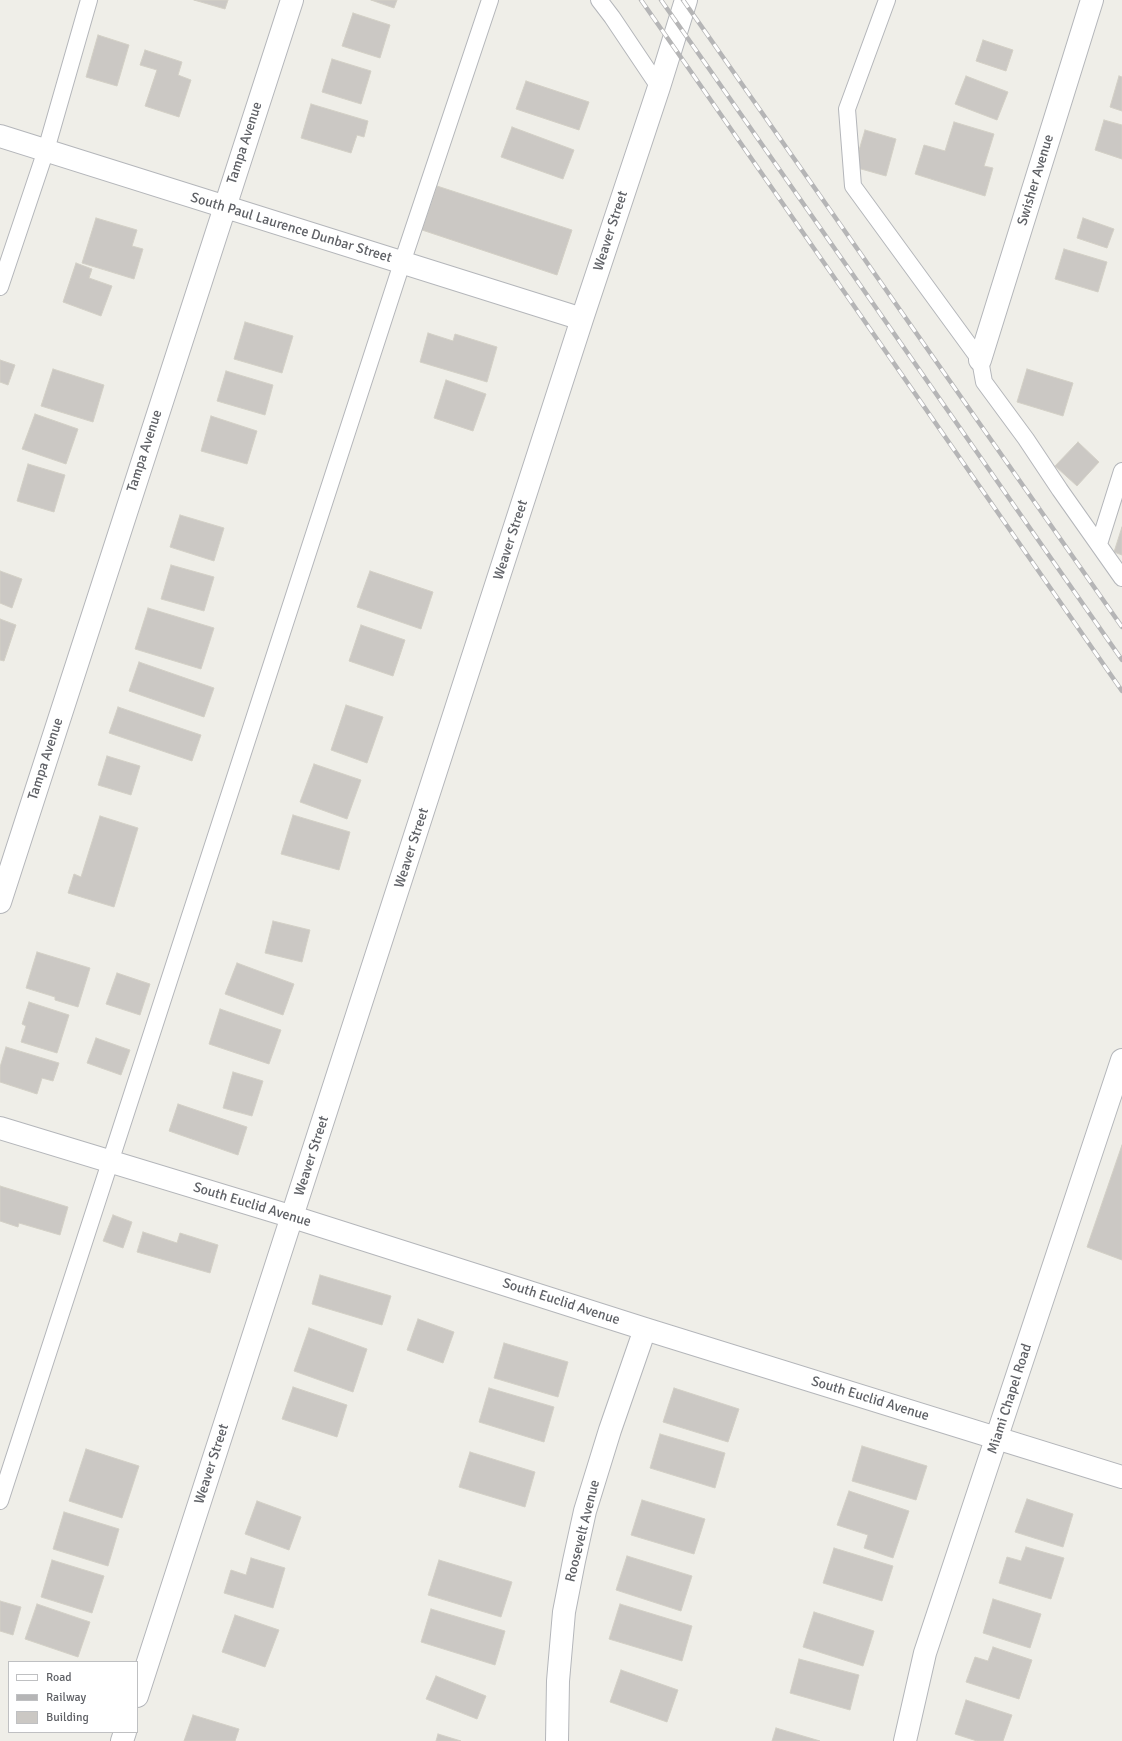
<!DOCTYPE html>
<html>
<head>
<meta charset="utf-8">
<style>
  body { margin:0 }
  #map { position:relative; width:1122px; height:1741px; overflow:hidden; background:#efeee8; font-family:Signika,sans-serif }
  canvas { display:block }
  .legend { position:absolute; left:8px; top:1661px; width:130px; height:72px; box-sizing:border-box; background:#fff; border:1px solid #bfc0c2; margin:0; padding:5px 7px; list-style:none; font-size:12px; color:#5f6166 }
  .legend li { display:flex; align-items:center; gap:8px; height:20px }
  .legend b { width:20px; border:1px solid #bfc0c2 }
</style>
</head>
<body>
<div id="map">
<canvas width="1122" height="1741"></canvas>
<ul class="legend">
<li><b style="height:5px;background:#fff"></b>Road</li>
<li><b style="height:5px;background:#b5b5b6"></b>Railway</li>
<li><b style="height:11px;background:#cbc8c4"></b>Building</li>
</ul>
</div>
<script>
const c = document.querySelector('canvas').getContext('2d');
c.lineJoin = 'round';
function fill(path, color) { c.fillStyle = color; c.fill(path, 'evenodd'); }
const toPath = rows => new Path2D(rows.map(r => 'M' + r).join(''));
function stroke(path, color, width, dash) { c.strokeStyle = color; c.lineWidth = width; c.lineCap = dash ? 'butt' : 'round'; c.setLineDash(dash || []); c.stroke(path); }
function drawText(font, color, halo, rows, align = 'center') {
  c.font = font + ' Signika,sans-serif'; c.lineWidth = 4; c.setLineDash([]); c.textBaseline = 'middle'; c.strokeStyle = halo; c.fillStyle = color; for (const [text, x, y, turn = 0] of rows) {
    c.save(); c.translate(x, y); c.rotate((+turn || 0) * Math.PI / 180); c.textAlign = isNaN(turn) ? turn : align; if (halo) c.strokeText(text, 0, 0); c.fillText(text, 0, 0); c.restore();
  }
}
const building = toPath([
  [194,0,228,0,225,9,194,0],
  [371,0,397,0,394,8,371,0],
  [353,13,390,25,380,58,342,46,353,13],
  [98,35,129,45,117,86,86,77,98,35],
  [983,40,1013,50,1006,71,976,61,983,40],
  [145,50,182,62,178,75,191,80,179,117,145,106,157,70,140,65,145,50],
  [332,59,371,71,361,104,322,92,332,59],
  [966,76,1008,92,997,120,955,104,966,76],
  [1119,76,1122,77,1122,111,1110,107,1119,76],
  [526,81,589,102,579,130,516,109,526,81],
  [311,104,368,121,364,137,357,135,351,153,301,138,311,104],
  [1104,120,1122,125,1122,159,1095,150,1104,120],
  [954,122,994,134,984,166,993,168,985,196,915,174,924,145,945,151,954,122],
  [512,127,574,150,563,179,501,157,512,127],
  [865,130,896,139,886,176,854,167,865,130],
  [437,186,572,230,557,275,422,230,437,186],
  [96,218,137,230,132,246,143,249,134,279,82,263,96,218],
  [1083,218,1114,229,1107,248,1077,238,1083,218],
  [1064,249,1107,262,1098,292,1055,279,1064,249],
  [76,263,92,269,89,278,112,286,101,316,63,302,76,263],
  [245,322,293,336,282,373,234,359,245,322],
  [428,333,453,341,455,334,497,347,487,382,420,362,428,333],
  [0,360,15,365,8,385,0,382,0,360],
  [53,369,104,385,93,422,41,406,53,369],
  [1027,369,1073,383,1063,416,1017,402,1027,369],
  [226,371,273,385,265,415,217,401,226,371],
  [446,380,486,394,473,431,434,418,446,380],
  [35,414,78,429,66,464,22,449,35,414],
  [211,416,257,431,247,464,201,451,211,416],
  [1078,442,1099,462,1077,486,1055,466,1078,442],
  [28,464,65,475,54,512,17,501,28,464],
  [180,515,224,528,214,561,170,547,180,515],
  [1122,527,1122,555,1114,552,1122,527],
  [171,565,214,577,204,611,161,599,171,565],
  [0,571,22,579,12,608,0,603,0,571],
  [370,571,433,592,421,629,357,607,370,571],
  [148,608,214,628,201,669,135,649,148,608],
  [0,619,16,625,4,661,0,660,0,619],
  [361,625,405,640,393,676,349,661,361,625],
  [139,662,214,688,204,717,129,691,139,662],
  [346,705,383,717,367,763,331,750,346,705],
  [118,707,201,735,192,761,109,733,118,707],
  [107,756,140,766,131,795,98,785,107,756],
  [314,764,361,780,347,819,300,802,314,764],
  [293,815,350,832,339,870,281,854,293,815],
  [100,816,138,828,114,907,68,893,74,874,81,877,100,816],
  [273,921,310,930,302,962,265,953,273,921],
  [37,952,90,968,78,1007,55,1000,55,997,26,988,37,952],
  [237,963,294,984,283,1015,225,994,237,963],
  [117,973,150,984,140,1015,106,1004,117,973],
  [29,1002,69,1015,57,1053,21,1042,26,1026,22,1024,29,1002],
  [220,1009,281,1030,269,1064,209,1044,220,1009],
  [96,1038,130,1050,121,1075,87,1063,96,1038],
  [6,1047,59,1063,53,1081,42,1078,37,1094,0,1082,0,1067,6,1047],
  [233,1072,263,1081,252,1116,223,1108,233,1072],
  [178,1104,247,1127,238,1155,169,1131,178,1104],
  [1122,1145,1122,1260,1087,1247,1122,1145],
  [0,1186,68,1207,60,1235,19,1223,18,1227,0,1221,0,1186],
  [113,1215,132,1222,123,1248,103,1241,113,1215],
  [143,1232,177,1243,180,1233,218,1245,210,1273,137,1252,143,1232],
  [320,1275,391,1296,382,1325,312,1304,320,1275],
  [418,1319,454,1332,443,1363,407,1350,418,1319],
  [309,1328,367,1349,353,1392,294,1371,309,1328],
  [504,1343,568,1362,558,1397,494,1378,504,1343],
  [293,1387,347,1405,337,1437,282,1419,293,1387],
  [489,1388,554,1407,544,1442,479,1422,489,1388],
  [674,1388,739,1409,728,1442,663,1422,674,1388],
  [660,1434,725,1453,715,1488,650,1468,660,1434],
  [862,1446,927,1466,916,1500,852,1481,862,1446],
  [86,1449,139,1466,122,1518,69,1501,86,1449],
  [470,1452,535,1472,525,1507,459,1487,470,1452],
  [849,1491,909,1511,893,1558,864,1548,868,1535,837,1525,849,1491],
  [1027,1499,1073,1514,1063,1547,1015,1532,1027,1499],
  [642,1500,705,1519,694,1554,631,1535,642,1500],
  [257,1501,301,1517,289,1550,245,1534,257,1501],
  [64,1512,119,1529,108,1566,53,1549,64,1512],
  [1026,1547,1064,1558,1051,1599,999,1583,1007,1557,1021,1561,1026,1547],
  [834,1548,893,1566,882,1601,823,1583,834,1548],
  [627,1556,692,1576,681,1611,616,1590,627,1556],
  [251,1558,285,1568,273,1608,224,1593,231,1570,246,1575,251,1558],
  [52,1560,104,1576,92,1613,41,1597,52,1560],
  [439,1560,512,1582,501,1617,428,1595,439,1560],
  [993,1599,1041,1614,1030,1648,983,1633,993,1599],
  [0,1601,21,1607,13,1635,0,1631,0,1601],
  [37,1604,90,1622,78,1657,25,1639,37,1604],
  [620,1604,692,1626,682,1661,609,1639,620,1604],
  [431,1609,505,1631,495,1665,421,1642,431,1609],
  [814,1612,874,1631,863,1666,803,1647,814,1612],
  [235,1615,279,1630,265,1667,222,1652,235,1615],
  [993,1647,1032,1660,1019,1699,966,1682,975,1657,988,1661,993,1647],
  [799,1659,859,1675,850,1710,790,1693,799,1659],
  [621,1670,678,1690,667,1722,610,1702,621,1670],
  [436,1676,486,1696,477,1719,426,1699,436,1676],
  [966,1700,1012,1715,1003,1741,977,1741,955,1734,966,1700],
  [193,1715,239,1729,235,1741,184,1741,193,1715],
  [776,1728,820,1741,772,1741,776,1728],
  [438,1734,461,1741,436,1741,438,1734]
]);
const lane = toPath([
  [599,0,612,17,659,87],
  [887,0,847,109,853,186,980,360,984,382,1026,439,1060,490,1122,578],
  [0,287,46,150,89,0],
  [1099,544,1122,471],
  [0,1501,402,263,490,0]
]);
const street = toPath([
  [0,136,582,319],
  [980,360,1092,0],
  [0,902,292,0],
  [0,1128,293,1217,645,1329,1122,1477],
  [137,1696,582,319,659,87,686,0],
  [122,1741,125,1732],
  [557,1741,558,1681,564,1612,574,1561,585,1511,610,1430,645,1329],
  [905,1741,925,1653,1122,1060]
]);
const rail = toPath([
  [641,0,1122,691],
  [661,0,1122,660],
  [683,0,1122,627]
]);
const streetNames = [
  ["Tampa Avenue",245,143,-72],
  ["Swisher Avenue",1036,180,-73],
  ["South Paul Laurence Dunbar Street",291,228,17],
  ["Weaver Street",611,231,-72],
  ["Tampa Avenue",145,451,-72],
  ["Weaver Street",511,540,-72],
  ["Tampa Avenue",46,759,-72],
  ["Weaver Street",412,848,-72],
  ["Weaver Street",312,1156,-72],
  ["South Euclid Avenue",252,1205,17],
  ["South Euclid Avenue",561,1302,18],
  ["South Euclid Avenue",870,1399,17],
  ["Miami Chapel Road",1010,1399,-72],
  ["Weaver Street",212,1464,-72],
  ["Roosevelt Avenue",583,1531,-76]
];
fill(building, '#cbc8c4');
stroke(building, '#d3d0c6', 1);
stroke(lane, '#b4b6ba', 18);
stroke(street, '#b4b6ba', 24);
stroke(lane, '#fff', 16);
stroke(street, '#fff', 22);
stroke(rail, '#b5b5b6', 4.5);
stroke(rail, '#fff', 3, [9]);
drawText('14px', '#5f6166', '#fff', streetNames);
</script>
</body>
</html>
